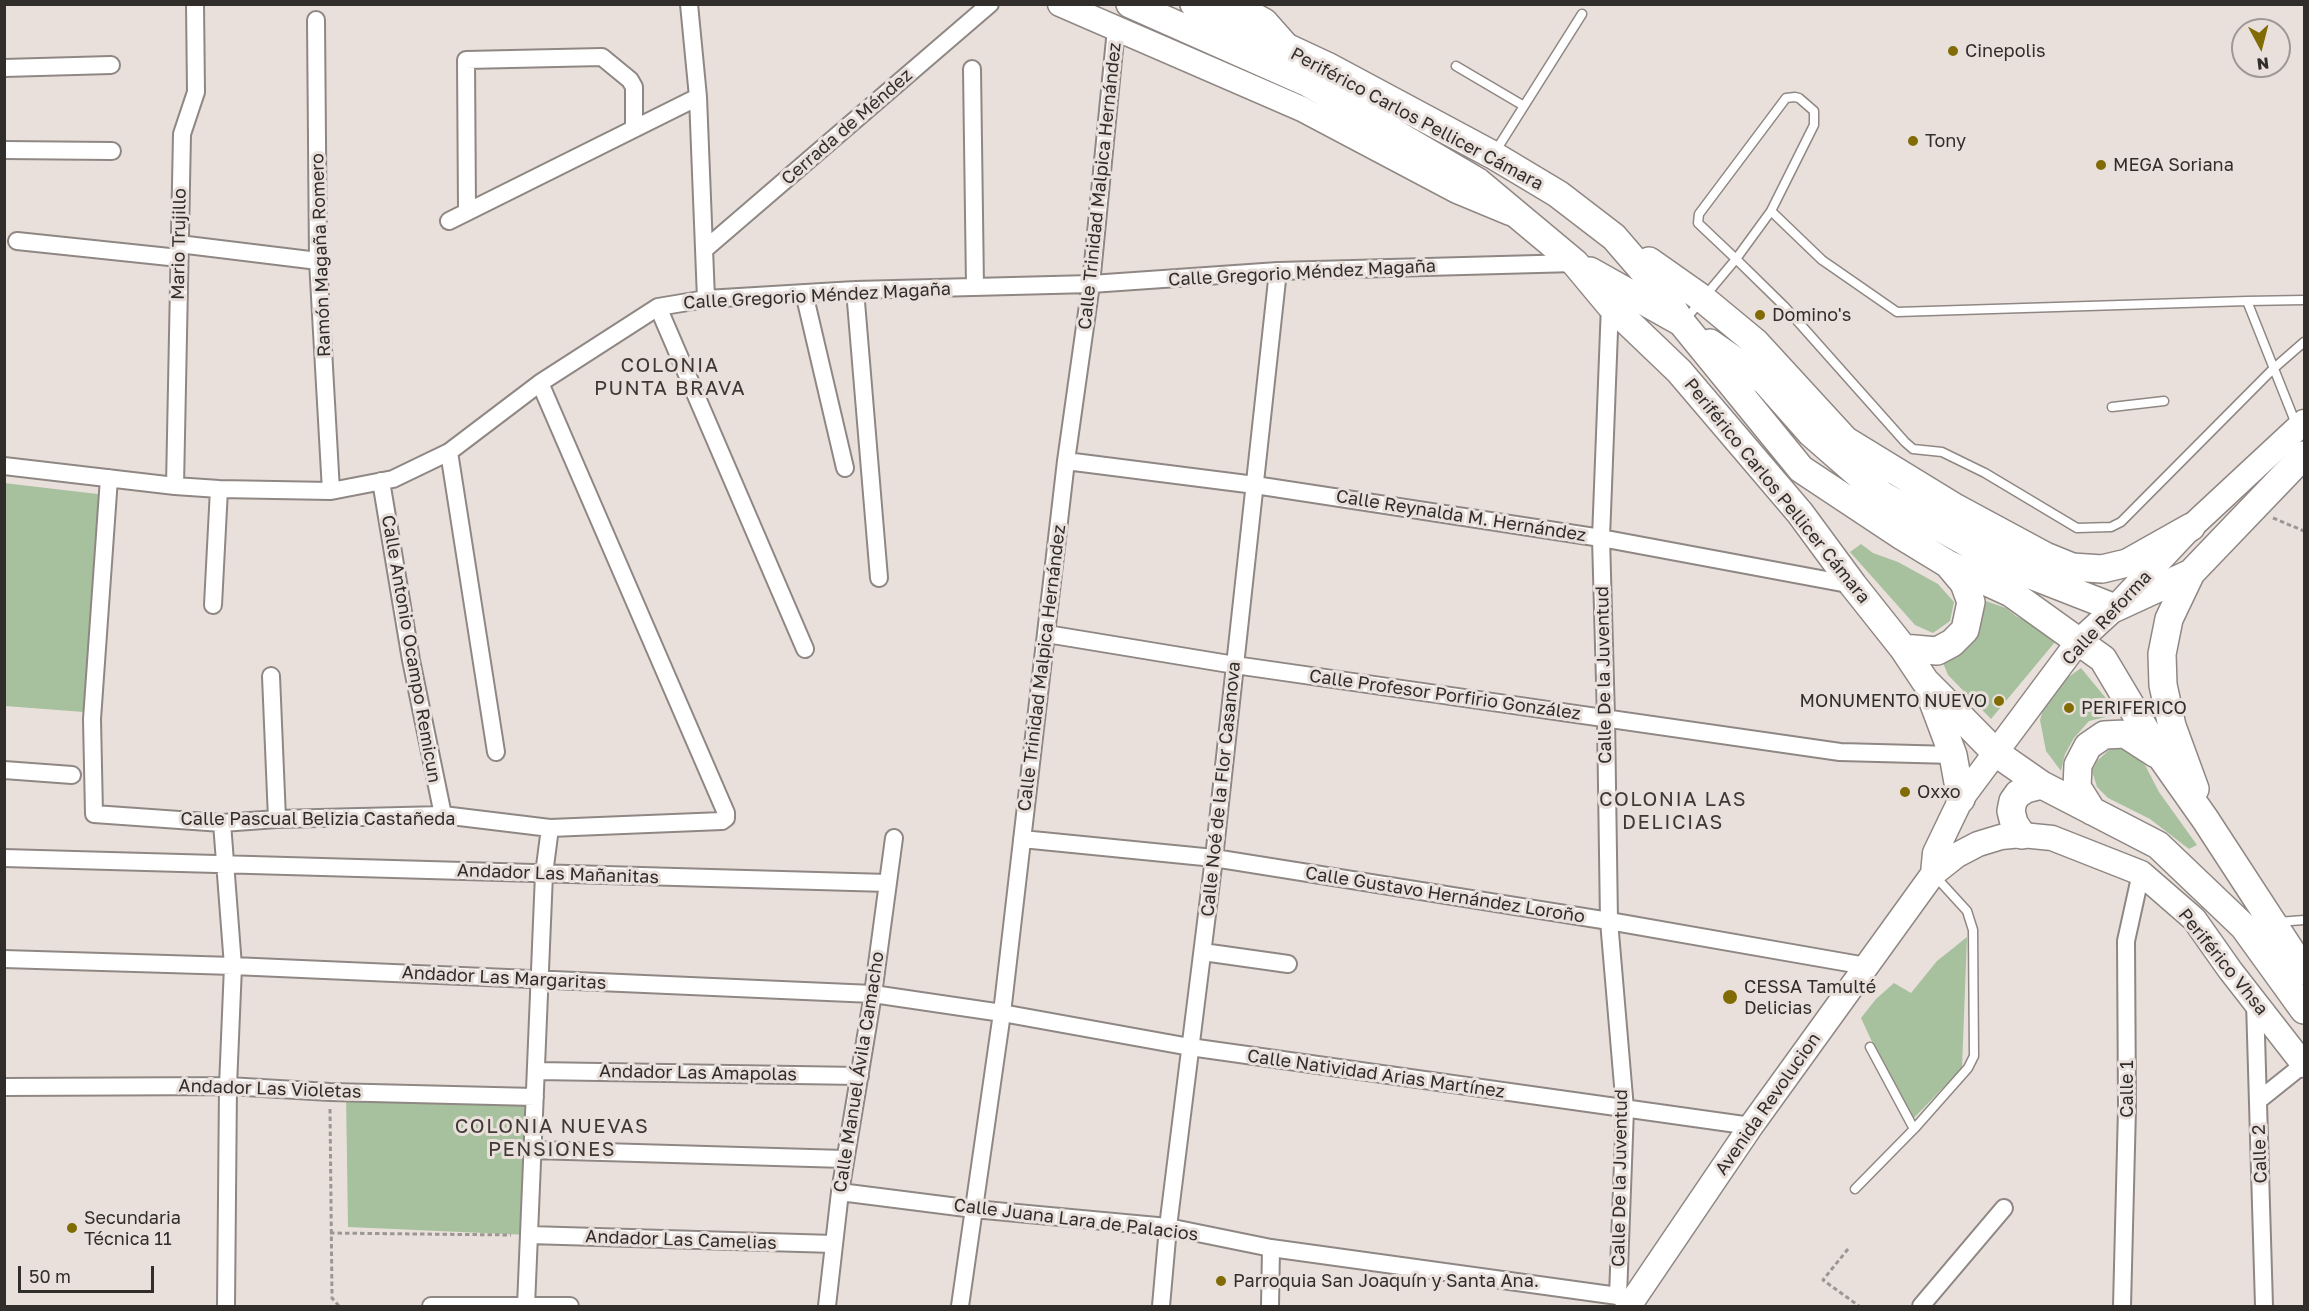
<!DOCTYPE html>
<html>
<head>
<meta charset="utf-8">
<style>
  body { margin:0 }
  #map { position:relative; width:2309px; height:1311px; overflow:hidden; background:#e9e0db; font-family:"Golos Text",sans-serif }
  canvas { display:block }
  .frame { position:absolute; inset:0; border:6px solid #302d2b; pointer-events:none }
  .north { position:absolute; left:2231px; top:18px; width:60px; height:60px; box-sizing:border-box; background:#e9e0db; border:2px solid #9f9895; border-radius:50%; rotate:173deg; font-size:16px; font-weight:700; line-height:24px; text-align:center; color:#302d2b }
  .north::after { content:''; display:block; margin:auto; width:21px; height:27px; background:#816b05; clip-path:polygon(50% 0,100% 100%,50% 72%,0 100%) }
  .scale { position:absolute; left:18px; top:1266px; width:136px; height:27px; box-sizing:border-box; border:3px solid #302d2b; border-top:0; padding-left:8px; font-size:18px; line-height:21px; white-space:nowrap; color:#302d2b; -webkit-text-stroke:4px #e9e0db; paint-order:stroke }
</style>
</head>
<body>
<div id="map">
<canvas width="2309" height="1311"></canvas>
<div class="frame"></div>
<div class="north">N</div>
<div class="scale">50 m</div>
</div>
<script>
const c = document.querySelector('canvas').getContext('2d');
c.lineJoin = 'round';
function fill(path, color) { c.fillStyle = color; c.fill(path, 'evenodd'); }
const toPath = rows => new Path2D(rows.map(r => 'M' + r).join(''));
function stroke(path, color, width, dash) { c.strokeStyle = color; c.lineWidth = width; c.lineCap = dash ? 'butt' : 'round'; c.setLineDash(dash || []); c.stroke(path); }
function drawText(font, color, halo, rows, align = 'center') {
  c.font = font + ' "Golos Text",sans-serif'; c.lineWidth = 6; c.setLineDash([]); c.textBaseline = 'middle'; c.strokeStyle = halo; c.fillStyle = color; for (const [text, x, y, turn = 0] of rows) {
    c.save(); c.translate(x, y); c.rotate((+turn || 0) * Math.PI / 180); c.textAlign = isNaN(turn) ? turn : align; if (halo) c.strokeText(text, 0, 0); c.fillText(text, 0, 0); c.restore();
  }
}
const green = toPath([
  [4,483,106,495,84,712,5,706],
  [1861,544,1873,553,1898,562,1938,584,1954,602,1950,621,1933,633,1915,625,1850,552],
  [1980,599,2006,608,2016,616,2048,633,2055,642,1991,719,1948,675,1941,658],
  [2081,668,2119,714,2089,721,2074,738,2065,754,2061,771,2046,751,2040,720,2046,700,2059,684],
  [2111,748,2130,750,2145,765,2159,792,2197,845,2189,849,2150,819,2108,798,2097,787,2092,771,2097,761],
  [1967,937,1962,1068,1912,1120,1885,1070,1861,1018,1876,999,1894,983,1911,993,1937,961],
  [346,1092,535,1097,529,1235,348,1227]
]);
const path = toPath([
  [2273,518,2304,531],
  [330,1109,332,1298,339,1306],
  [330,1233,511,1235],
  [1848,1249,1823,1280,1859,1306]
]);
const lane = toPath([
  [1456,66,1524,106],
  [1495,152,1582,14],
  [1771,211,1822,260,1897,312,2247,301,2296,424],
  [2247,301,2304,300],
  [1685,320,1736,259,1771,211,1814,125,1814,111,1799,98,1795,97,1786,98,1699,214,1698,223,1736,259,1784,306,1905,442,1913,449,1942,452,1985,473,2077,528,2111,527,2121,522,2273,369,2304,342],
  [2112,407,2164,401],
  [2278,922,2304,920],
  [1870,1047,1914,1129],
  [1855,1189,1914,1129,1968,1068,1974,1056,1973,930,1967,911,1935,876]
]);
const street = toPath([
  [689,4,698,97,706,299],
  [316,20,318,261,331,491],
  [4,68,111,65],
  [972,69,975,287],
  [4,150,112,151],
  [467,212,466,60,602,57,630,80,634,87,634,129],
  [449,221,698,97],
  [17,241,179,258],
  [179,244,318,261],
  [704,250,990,4],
  [855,290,879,578],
  [804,293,845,468],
  [1610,305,1601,538,1606,718,1609,921,1625,1109,1618,1296],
  [658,307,805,649],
  [449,452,496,752],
  [1066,461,1255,485,1601,538,1853,585],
  [4,466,175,486,219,489,331,491,393,479,449,452,540,383,658,307,706,299,855,290,1091,284,1278,271,1575,263],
  [109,478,92,719,94,814,222,823,277,819,443,815,550,828,722,821,726,818,726,813,540,383],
  [381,481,411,660,443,815],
  [175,486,182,134,196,92,195,4],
  [213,605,219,489],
  [1047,634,1235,665,1840,752,1953,755],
  [271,676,277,819],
  [4,770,72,775],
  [222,823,233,966,228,1086,226,1306],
  [1022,839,1214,858,1609,921,1866,966],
  [4,858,888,883],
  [1203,952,1288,964],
  [4,959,233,966,873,994,1002,1013,1190,1047,1751,1126],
  [2255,1002,2264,1306],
  [536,1071,860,1076],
  [4,1087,228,1086,330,1092,535,1097],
  [2259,1100,2304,1064],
  [533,1150,845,1159],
  [840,1192,974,1209,1168,1227,1271,1248,1618,1296,1625,1302],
  [529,1235,834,1244],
  [431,1306,570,1306],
  [526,1306,544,874,550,828],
  [827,1306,840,1192,873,994,894,838],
  [960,1306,1002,1013,1066,461,1091,284,1116,29],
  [1161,1306,1168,1227,1214,858,1278,271],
  [1270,1306,1271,1248],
  [1921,1306,2004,1208],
  [2122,1306,2127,1108,2126,941,2141,873]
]);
const secondary = toPath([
  [1060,4,1302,109,1457,191,1510,213],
  [1234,4,1265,21,1288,47],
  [1933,874,1935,853,1961,799,2078,642,2115,608,2191,527,2304,422],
  [1629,1306,1751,1126,1933,874,1957,855,1978,844,2001,837,2022,835,2052,838,2141,873,2194,919,2230,970,2304,1065]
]);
const primary = toPath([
  [1130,4,1308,83,1355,110,1478,182,1575,263,1610,305,1679,371,1800,513,1853,585,1903,648,1925,681,1943,699,1996,753,2042,785,2158,845,2244,927,2304,1010],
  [1194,4,1327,66,1493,155,1558,194,1614,237,1664,295,1682,323,1801,469,1902,536,1948,564,2011,593,2103,659,2162,758,2205,819,2304,971],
  [1649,261,1703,299,1755,342,1845,440,1956,508,2045,556,2072,567,2102,569,2127,563,2191,527],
  [1590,271,1679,321],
  [1710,343,1766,382,1811,433,1882,495,2010,567,2115,608,2191,573],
  [1903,648,1937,651,1952,643,1965,630,1971,602,1964,583,1948,564],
  [1929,691,1953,755,1961,799],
  [2195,789,2172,726,2163,685,2162,654,2169,619,2191,573,2304,455],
  [2092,811,2077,787,2078,765,2088,746,2104,735,2125,734,2156,754],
  [2022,835,2014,823,2011,811,2013,801,2018,794,2026,789,2042,785]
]);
const markers = [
  [1953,51,6,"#816b05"],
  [1913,141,6,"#816b05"],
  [2101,165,6,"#816b05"],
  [1760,315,6,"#816b05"],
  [1999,701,6,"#816b05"],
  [2069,708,6,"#816b05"],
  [1905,792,6,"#816b05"],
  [1730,997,8,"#816b05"],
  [72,1228,6,"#816b05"],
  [1221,1281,6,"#816b05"]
];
const poiNames = [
  ["Cinepolis",1965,51],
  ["Tony",1925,141],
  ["MEGA Soriana",2113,165],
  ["Domino's",1772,315],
  ["MONUMENTO NUEVO",1987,701,"right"],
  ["PERIFERICO",2081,708],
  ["Oxxo",1917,792],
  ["CESSA Tamulté",1744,987],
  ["Delicias",1744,1008],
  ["Secundaria",84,1218],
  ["Técnica 11",84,1239],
  ["Parroquia San Joaquín y Santa Ana.",1233,1281]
];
const streetNames = [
  ["Periférico Carlos Pellicer Cámara",1417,119,28],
  ["Cerrada de Méndez",847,127,-41],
  ["Calle Trinidad Malpica Hernández",1100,186,-84],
  ["Mario Trujillo",179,244,-89],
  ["Ramón Magaña Romero",321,255,-92],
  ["Calle Gregorio Méndez Magaña",1302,273,-3],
  ["Calle Gregorio Méndez Magaña",817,296,-3],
  ["Periférico Carlos Pellicer Cámara",1777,491,51],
  ["Calle Reynalda M. Hernández",1461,516,9],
  ["Calle Reforma",2107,618,-47],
  ["Calle Antonio Ocampo Remicun",411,649,80],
  ["Calle Trinidad Malpica Hernández",1042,668,-83],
  ["Calle De la Juventud",1604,675,-91],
  ["Calle Profesor Porfirio González",1445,695,8],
  ["Calle Noé de la Flor Casanova",1221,789,-84],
  ["Calle Pascual Belizia Castañeda",318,819],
  ["Andador Las Mañanitas",558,874,2],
  ["Calle Gustavo Hernández Loroño",1445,895,9],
  ["Periférico Vhsa",2223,962,51],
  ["Andador Las Margaritas",504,978,3],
  ["Calle Manuel Ávila Camacho",859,1072,-81],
  ["Andador Las Amapolas",698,1073,1],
  ["Calle Natividad Arias Martínez",1376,1074,8],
  ["Andador Las Violetas",270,1089,2],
  ["Calle 1",2127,1089,-90],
  ["Avenida Revolucion",1768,1104,-55],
  ["Calle 2",2260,1154,-92],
  ["Calle De la Juventud",1620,1178,-89],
  ["Calle Juana Lara de Palacios",1076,1220,7],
  ["Andador Las Camelias",681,1240,2]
];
const neighbourhoodNames = [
  ["COLONIA",670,366],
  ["PUNTA BRAVA",670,389],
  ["COLONIA LAS",1673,800],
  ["DELICIAS",1673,823],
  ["COLONIA NUEVAS",552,1127],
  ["PENSIONES",552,1150]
];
fill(green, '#a7c19e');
stroke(lane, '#8f8783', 11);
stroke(street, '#8f8783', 20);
stroke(secondary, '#8f8783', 27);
stroke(primary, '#8f8783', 30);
stroke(path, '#9d9793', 3, [4.5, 3]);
stroke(lane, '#fff', 8);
stroke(street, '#fff', 16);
stroke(secondary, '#fff', 24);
stroke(primary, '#fff', 27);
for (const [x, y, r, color] of markers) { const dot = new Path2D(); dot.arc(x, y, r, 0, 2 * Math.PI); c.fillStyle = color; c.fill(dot); stroke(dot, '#e9e0db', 2); }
drawText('18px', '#302d2b', '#e9e0db', poiNames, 'left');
drawText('18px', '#302d2b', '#e9e0db', streetNames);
c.letterSpacing = '1.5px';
drawText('20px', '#3f3834', '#e9e0db', neighbourhoodNames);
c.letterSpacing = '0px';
</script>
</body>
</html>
